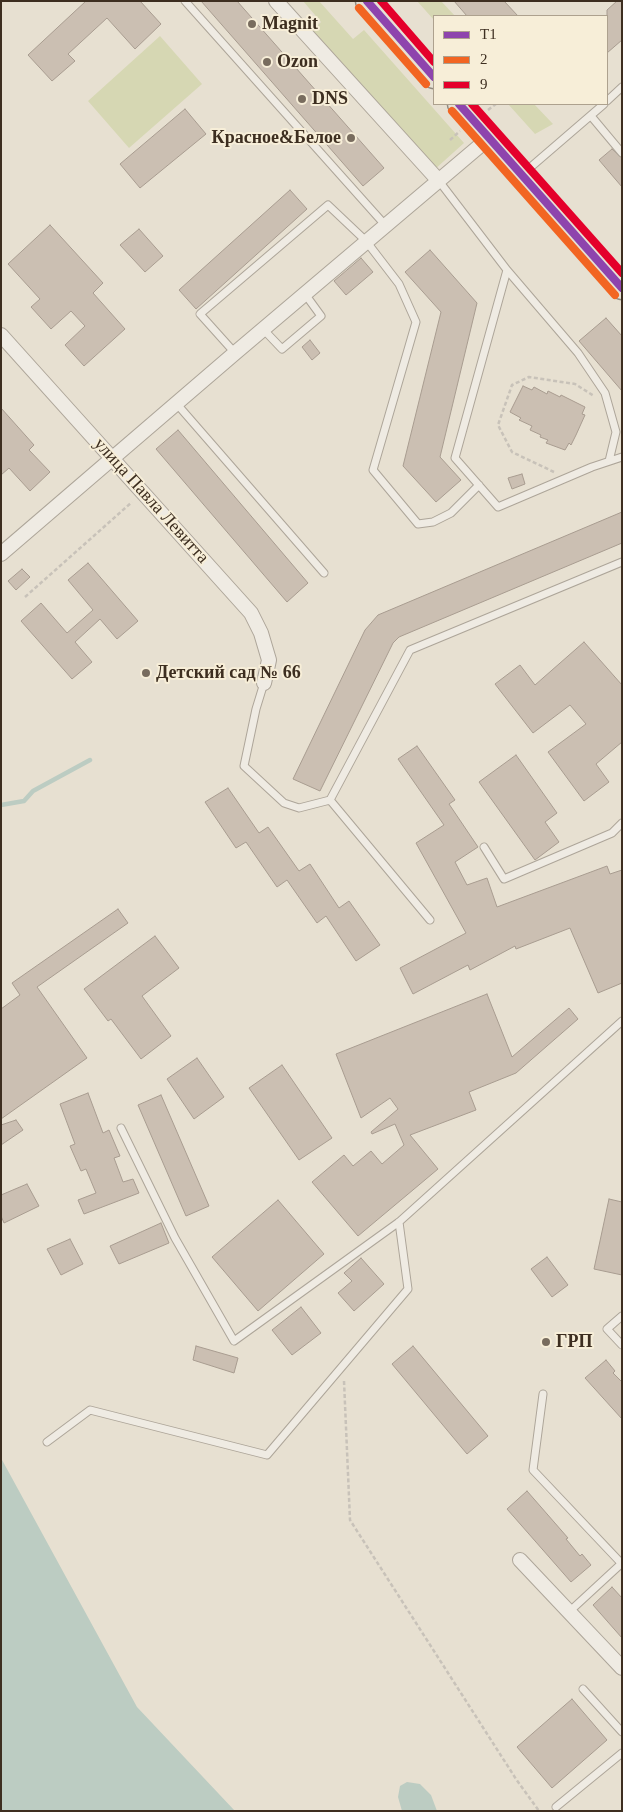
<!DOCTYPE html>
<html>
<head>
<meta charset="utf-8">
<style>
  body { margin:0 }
  #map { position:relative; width:623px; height:1812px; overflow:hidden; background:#e7e0d1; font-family:Georgia,serif }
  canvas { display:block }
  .frame { position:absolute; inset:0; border:2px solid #3d2e20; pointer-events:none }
  .legend { position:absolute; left:433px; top:15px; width:175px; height:90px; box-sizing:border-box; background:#f7eed8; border:1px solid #ada18e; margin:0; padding:6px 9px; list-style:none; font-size:15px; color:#3d2e20 }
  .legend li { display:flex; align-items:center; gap:10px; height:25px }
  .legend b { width:25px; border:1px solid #ada18e }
</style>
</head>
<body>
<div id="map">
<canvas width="623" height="1812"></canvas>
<div class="frame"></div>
<ul class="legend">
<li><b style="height:6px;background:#8e44ad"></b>Т1</li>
<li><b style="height:6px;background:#f26522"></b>2</li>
<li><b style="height:6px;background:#e4002b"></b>9</li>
</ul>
</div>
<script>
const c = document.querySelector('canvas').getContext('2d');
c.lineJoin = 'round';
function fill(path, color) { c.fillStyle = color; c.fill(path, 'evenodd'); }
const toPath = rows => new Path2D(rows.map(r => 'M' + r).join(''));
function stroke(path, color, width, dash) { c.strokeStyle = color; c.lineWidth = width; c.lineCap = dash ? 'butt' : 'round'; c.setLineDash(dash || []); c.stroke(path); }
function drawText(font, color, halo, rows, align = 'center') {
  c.font = font + ' Georgia,serif'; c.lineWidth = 4; c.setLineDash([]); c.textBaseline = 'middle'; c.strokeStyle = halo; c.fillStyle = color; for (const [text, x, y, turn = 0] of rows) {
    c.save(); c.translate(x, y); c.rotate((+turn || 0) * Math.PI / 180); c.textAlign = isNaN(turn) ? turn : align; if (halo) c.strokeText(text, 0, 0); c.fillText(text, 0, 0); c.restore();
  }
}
const green = toPath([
  [303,1,319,1,353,39,364,30,464,143,434,170,310,33,321,22],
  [417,1,441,1,455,16,434,16,434,20],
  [160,36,202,84,129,148,88,101],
  [508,104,534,104,553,124,535,134]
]);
const water = toPath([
  [1,1458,137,1707,235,1811,1,1811],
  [407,1782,420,1784,431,1795,437,1811,402,1811,398,1797,400,1786]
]);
const stream = toPath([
  [1,805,24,801,33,791,90,760]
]);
const building = toPath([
  [86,1,140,1,161,24,135,49,107,18,68,54,75,61,52,81,28,55,86,1],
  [201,1,237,1,384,168,363,186,201,1],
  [454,1,504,1,518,16,467,16,454,1],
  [617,1,622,1,622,40,607,53,607,10,617,1],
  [185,109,206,134,140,188,120,164,185,109],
  [612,149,622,158,622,187,599,160,612,149],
  [290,190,307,209,196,309,179,290,290,190],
  [50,225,103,283,93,293,125,329,84,366,65,345,85,326,71,311,51,329,31,307,40,299,8,264,50,225],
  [139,229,163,256,145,272,120,245,139,229],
  [430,250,477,303,440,457,461,480,436,502,403,466,441,312,405,272,430,250],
  [361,258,373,272,346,295,334,281,361,258],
  [606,318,622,336,622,391,579,341,606,318],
  [310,340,320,353,312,360,302,347,310,340],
  [523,386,532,390,534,387,547,394,548,391,560,397,561,395,585,407,582,414,585,415,576,435,571,445,569,443,565,450,546,443,548,440,540,437,541,435,530,430,532,426,519,420,521,418,510,412,523,386],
  [1,408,34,445,29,450,50,472,30,491,9,468,1,475,1,408],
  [178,430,308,583,287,602,156,449,178,430],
  [522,474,525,484,512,489,508,478,522,474],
  [622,512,622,543,399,637,393,643,320,791,293,779,365,630,378,615,622,512],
  [88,563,138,621,117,639,100,619,75,642,92,662,72,679,21,621,41,603,67,633,93,610,68,580,88,563],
  [22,569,30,577,16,590,8,581,22,569],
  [584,642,622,685,622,742,596,764,609,782,584,801,548,752,586,724,570,705,533,733,495,684,520,665,535,685,584,642],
  [417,746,455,800,449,804,478,847,455,862,467,885,487,878,497,907,607,866,610,874,622,870,622,983,598,993,570,928,516,949,515,946,470,970,468,965,413,994,400,968,466,933,416,843,444,825,398,759,417,746],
  [516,755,557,813,545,822,559,842,535,860,479,782,516,755],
  [228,788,259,833,268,827,299,871,310,864,339,908,349,901,380,945,356,961,326,916,317,923,287,880,277,887,246,842,236,848,205,802,228,788],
  [118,909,128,923,37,987,87,1058,1,1119,1,1009,20,995,12,983,118,909],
  [155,936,179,968,142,996,171,1036,141,1059,111,1019,108,1021,84,989,155,936],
  [487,994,512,1057,569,1008,578,1019,516,1073,469,1092,476,1110,410,1135,438,1169,358,1236,312,1182,344,1155,353,1166,371,1151,382,1164,404,1145,395,1124,372,1134,371,1132,398,1109,390,1098,361,1118,336,1054,487,994],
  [197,1058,224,1097,194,1119,167,1079,197,1058],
  [282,1065,332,1138,299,1160,249,1088,282,1065],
  [88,1093,103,1133,109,1130,120,1156,114,1158,123,1182,133,1179,139,1193,84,1214,78,1200,96,1193,86,1169,81,1171,70,1146,75,1144,60,1104,88,1093],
  [161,1095,209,1206,186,1216,138,1105,161,1095],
  [16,1120,23,1130,1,1145,1,1125,16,1120],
  [27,1184,39,1206,4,1223,1,1216,1,1195,27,1184],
  [609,1199,622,1202,622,1275,594,1269,609,1199],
  [278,1200,324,1254,258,1311,212,1257,278,1200],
  [161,1223,169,1243,119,1264,110,1246,161,1223],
  [70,1239,83,1264,61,1275,47,1249,70,1239],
  [547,1257,568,1285,552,1297,531,1269,547,1257],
  [361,1258,384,1284,354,1311,338,1293,352,1281,344,1273,361,1258],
  [301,1307,321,1333,292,1355,272,1330,301,1307],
  [196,1346,238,1358,234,1373,193,1360,196,1346],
  [413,1346,488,1436,467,1454,392,1364,413,1346],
  [606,1360,615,1371,613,1373,622,1382,622,1419,585,1378,606,1360],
  [527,1491,568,1538,566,1539,580,1556,582,1554,591,1565,571,1582,507,1509,527,1491],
  [612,1587,622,1598,622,1638,593,1605,612,1587],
  [572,1699,607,1740,552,1788,517,1747,572,1699]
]);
const path = toPath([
  [488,110,496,104],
  [450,140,460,131],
  [554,472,512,452,498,425,512,385,529,377,575,384,594,396],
  [25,597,132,502],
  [344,1381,350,1520,516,1779,539,1811]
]);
const service = toPath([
  [185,1,386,226],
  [607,101,622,87],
  [591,116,622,153],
  [525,172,604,104],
  [439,181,507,270,455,458,498,507,592,467,622,457],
  [507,270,578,353,605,393,616,432,609,461],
  [263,329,282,349,321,316,305,294],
  [235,353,200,314,328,205,366,241,399,284,416,322,373,470,418,524,433,522,451,513,479,485],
  [176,403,324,573],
  [264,683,256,709,244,766,284,803,299,808,330,800,410,650,622,562],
  [330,800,430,920],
  [484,847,504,879,612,833,622,823],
  [121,1128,175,1238,234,1341,399,1222,622,1021],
  [622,1316,607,1329,622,1345],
  [543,1394,533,1470,622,1564],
  [47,1442,90,1410,267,1455,408,1289,399,1222],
  [570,1611,622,1563],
  [583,1689,622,1732],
  [556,1807,622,1753]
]);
const minor = toPath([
  [276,1,439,181],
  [1,335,251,613,261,633,269,660,264,683],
  [1,554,235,353,489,138],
  [520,1560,622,1668]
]);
const primary = toPath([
  [367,1,434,77],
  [459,104,622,288]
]);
const bus1 = toPath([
  [367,1,434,77],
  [459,104,622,288]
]);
const bus2 = toPath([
  [359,8,426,84],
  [452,111,615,295]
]);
const bus3 = toPath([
  [381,1,434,62],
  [472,104,622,273]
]);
const markers = [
  [252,24,5,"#786c5e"],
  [267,62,5,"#786c5e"],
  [302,99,5,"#786c5e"],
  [351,138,5,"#786c5e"],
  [146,673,5,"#786c5e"],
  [546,1342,5,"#786c5e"]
];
const poiNames = [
  ["Magnit",262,24],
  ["Ozon",277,62],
  ["DNS",312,99],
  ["Красное&Белое",341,138,"right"],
  ["Детский сад № 66",156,673],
  ["ГРП",556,1342]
];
const streetNames = [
  ["улица Павла Левитта",151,501,48]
];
fill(green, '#d6d7b3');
fill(water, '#bcccc2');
stroke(stream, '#bcccc2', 4.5);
fill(building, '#cbbfb2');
stroke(building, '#a89c90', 1);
stroke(service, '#ada599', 9);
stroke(minor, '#ada599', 16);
stroke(primary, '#928b80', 25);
stroke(path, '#c8c2b9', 2.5, [4, 2.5]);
stroke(service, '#efebe3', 7);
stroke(minor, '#efebe3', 14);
stroke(primary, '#e6e1d4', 22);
stroke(bus1, '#8e44ad', 8);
stroke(bus2, '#f26522', 8);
stroke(bus3, '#e4002b', 8);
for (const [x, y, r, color] of markers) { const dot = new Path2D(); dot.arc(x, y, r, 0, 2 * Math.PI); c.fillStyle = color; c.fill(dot); stroke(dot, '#f7eed8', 2); }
drawText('bold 18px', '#3d2e20', '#f7eed8', poiNames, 'left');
drawText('18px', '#3d2e20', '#f7eed8', streetNames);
</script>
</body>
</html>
